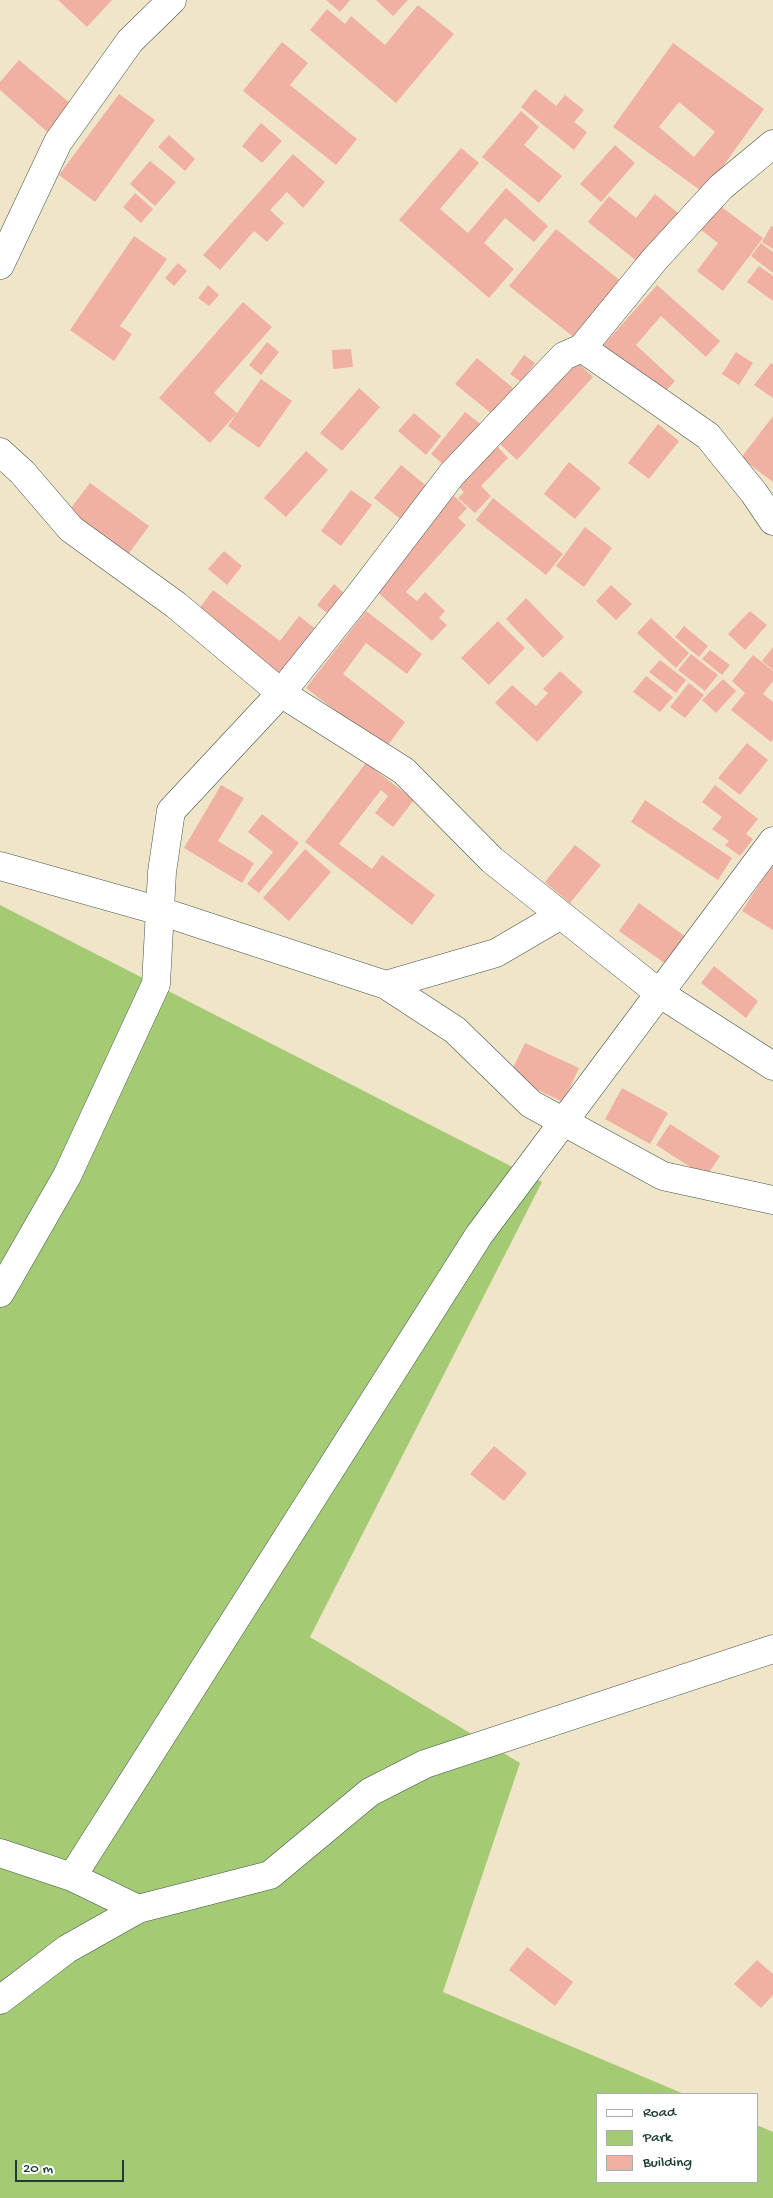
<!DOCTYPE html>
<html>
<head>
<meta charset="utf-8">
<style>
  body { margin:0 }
  #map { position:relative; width:773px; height:2198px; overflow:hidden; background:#f0e5c9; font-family:"Gochi Hand",sans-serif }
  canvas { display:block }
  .legend { position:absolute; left:596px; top:2093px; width:162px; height:90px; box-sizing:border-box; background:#fff; border:1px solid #a5b1ae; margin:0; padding:6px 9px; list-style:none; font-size:15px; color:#1f3d34 }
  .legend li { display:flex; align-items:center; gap:10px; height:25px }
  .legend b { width:25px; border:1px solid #a5b1ae }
  .scale { position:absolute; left:15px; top:2160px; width:109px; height:22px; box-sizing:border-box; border:2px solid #1f3d34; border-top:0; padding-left:6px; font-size:15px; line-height:18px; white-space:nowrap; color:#1f3d34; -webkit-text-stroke:4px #fff; paint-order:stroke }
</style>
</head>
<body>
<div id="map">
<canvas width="773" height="2198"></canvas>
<ul class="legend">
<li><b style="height:6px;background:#fff"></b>Road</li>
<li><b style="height:14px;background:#a5ca74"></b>Park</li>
<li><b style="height:14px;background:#f0b1a2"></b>Building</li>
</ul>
<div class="scale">20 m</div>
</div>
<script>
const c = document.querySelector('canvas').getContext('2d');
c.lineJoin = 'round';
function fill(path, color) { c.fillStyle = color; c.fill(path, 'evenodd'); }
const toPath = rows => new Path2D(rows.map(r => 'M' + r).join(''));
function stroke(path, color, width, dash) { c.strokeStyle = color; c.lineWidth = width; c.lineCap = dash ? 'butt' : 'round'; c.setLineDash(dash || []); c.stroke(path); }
const green = toPath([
  [0,905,542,1182,310,1637,520,1763,443,1992,684,2094,597,2094,597,2182,757,2182,757,2125,773,2132,773,2198,0,2198]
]);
const building = toPath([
  [58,0,112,0,87,27],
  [326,0,350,0,340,12],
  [376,0,408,0,393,16],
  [418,5,454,34,396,103,310,30,327,9,345,24,351,16,385,45],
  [282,42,308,63,290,85,357,139,336,165,243,91],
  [673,43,764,109,704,193,613,127],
  [679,102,715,132,694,157,659,127],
  [19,60,77,109,53,137,0,90,0,82],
  [535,89,556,106,565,95,584,110,574,122,587,132,574,150,521,107],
  [119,94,155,120,95,202,59,175],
  [521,111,539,127,524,145,562,176,539,203,482,157],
  [261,123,282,141,262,163,242,146],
  [169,135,195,159,185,171,158,147],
  [615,145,635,163,601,202,580,184],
  [461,148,479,163,440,209,468,233,506,188,548,226,534,242,505,218,484,243,514,269,489,298,399,220],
  [293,154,325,182,303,208,287,192,270,210,284,223,267,242,254,231,220,270,203,255],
  [150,161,176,182,155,206,130,184],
  [135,193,153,209,141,223,123,207],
  [655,194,683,217,643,266,588,222,609,196,636,218],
  [719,205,763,238,723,291,697,271,718,243,701,230],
  [771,226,773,227,773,249,762,242],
  [556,229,622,282,576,339,509,286],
  [134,236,167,259,120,326,132,334,114,361,70,330],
  [761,243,773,252,773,273,751,256],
  [178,263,187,271,174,286,165,278],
  [759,266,773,276,773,301,747,282],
  [208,285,219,295,209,306,198,298],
  [657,285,720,341,706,357,661,316,636,345,675,381,657,400,600,349],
  [243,302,272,327,214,393,237,413,210,443,159,398],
  [267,342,279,352,261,375,249,365],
  [351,349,353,367,333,369,332,350],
  [736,352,753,363,739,385,722,374],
  [524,355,535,363,521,382,510,374],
  [477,358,513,388,492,414,455,384],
  [575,360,593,377,517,460,499,443],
  [771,363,773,365,773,398,754,385],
  [261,379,292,401,259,448,228,426],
  [359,388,380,407,342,451,320,433],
  [465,412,486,428,451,471,431,454],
  [414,413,441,436,426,455,398,431],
  [773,416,773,482,741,458],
  [658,424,679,441,649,479,628,463],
  [493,442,508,458,481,486,491,496,475,513,458,498,464,492,458,486],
  [306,451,328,470,286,517,264,498],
  [569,462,601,488,575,519,544,494],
  [401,465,429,488,403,521,374,498],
  [90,483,149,526,127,556,68,512],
  [351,490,372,505,341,546,321,531],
  [454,496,467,508,458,518,466,525,406,592,417,601,425,592,445,611,439,618,447,625,432,641,372,587],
  [493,498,563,554,546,575,476,520],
  [585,527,612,548,584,587,556,566],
  [224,551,242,566,227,585,208,569],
  [334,584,347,596,331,616,317,605],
  [611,585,632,604,616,620,596,601],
  [213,590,280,641,299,616,321,633,284,682,195,614],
  [526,598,564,637,543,658,506,619],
  [366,611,422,654,407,674,366,643,343,674,405,722,385,749,306,688],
  [750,611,767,625,745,650,728,634],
  [651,618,689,653,676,668,637,633],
  [498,621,525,648,489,685,461,658],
  [684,626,708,646,699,657,675,637],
  [773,647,773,670,762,661],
  [710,650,730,665,722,675,702,659],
  [691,654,718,675,705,691,678,670],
  [753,655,773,671,773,681,763,694,773,702,773,739,771,742,731,710,745,693,732,681],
  [660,660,686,680,676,693,649,672],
  [560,671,583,692,537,742,495,703,512,685,536,706,548,693,543,689],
  [646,676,673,697,660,712,633,692],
  [723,679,736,691,716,713,702,700],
  [689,683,704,695,685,718,670,707],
  [747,743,768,760,740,795,718,778],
  [366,763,414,800,393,827,375,813,388,796,381,790,339,844,372,869,382,855,435,895,412,925,305,842],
  [221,785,244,798,218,841,254,863,242,883,184,848],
  [715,785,758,819,746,834,753,839,740,856,725,845,729,841,712,829,722,817,702,802],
  [645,800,732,858,718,880,631,822],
  [262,814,299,843,259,893,247,884,273,852,248,832],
  [575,845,601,865,570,903,545,882],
  [305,849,331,872,289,921,263,898],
  [773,863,773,930,742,911],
  [639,903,686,937,666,964,619,931],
  [714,966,758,1001,746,1018,701,983],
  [525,1043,579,1068,563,1102,509,1076],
  [622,1088,668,1113,650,1144,605,1119],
  [670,1124,720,1156,706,1177,656,1145],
  [494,1446,527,1473,504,1501,470,1474],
  [527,1947,573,1982,555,2006,509,1970],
  [757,1960,773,1974,773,1995,761,2008,734,1984]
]);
const minor = toPath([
  [0,265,58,142,130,41,172,0],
  [582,348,708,436,754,493,773,521],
  [0,452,22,472,71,529,176,605,281,693,404,771,492,860,659,993,773,1066],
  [0,866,160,911,386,985,455,1030,531,1104,663,1176,773,1200],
  [386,985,496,953,561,915],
  [0,1293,67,1176,156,984,162,872,171,811,281,693,358,597,452,474,564,356,582,348,655,259,721,187,773,144],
  [0,1853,72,1877,138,1909,270,1875,370,1792,425,1764,773,1649],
  [72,1877,479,1235,773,841],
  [0,2000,67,1949,138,1909]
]);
fill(green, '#a5ca74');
fill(building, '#f0b1a2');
stroke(minor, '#3e564a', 29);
stroke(minor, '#fff', 28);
</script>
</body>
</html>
